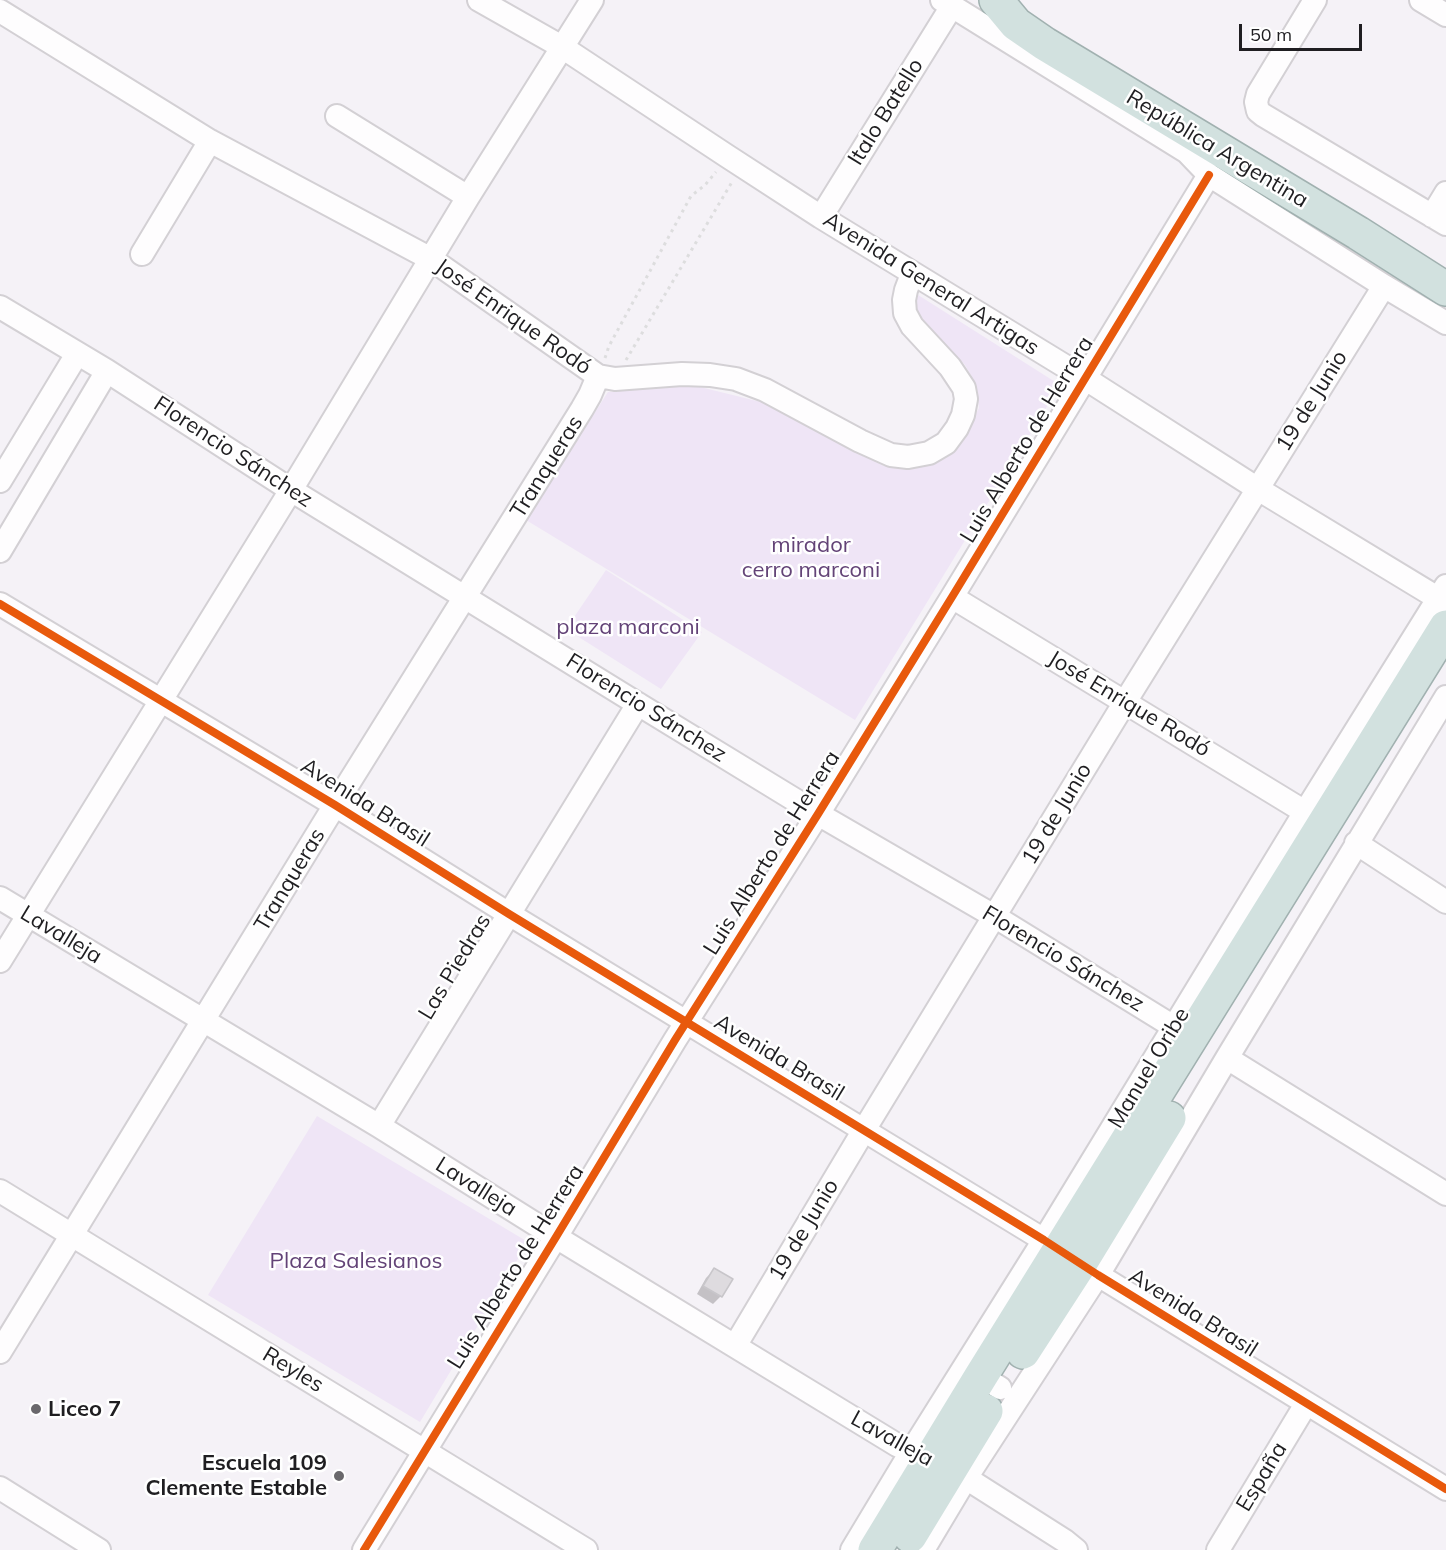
<!DOCTYPE html>
<html>
<head>
<meta charset="utf-8">
<style>
  body { margin:0 }
  #map { position:relative; width:1446px; height:1550px; overflow:hidden; background:#f5f2f7; font-family:Mulish,sans-serif }
  canvas { display:block }
  .scale { position:absolute; left:1239px; top:24px; width:123px; height:27px; box-sizing:border-box; border:3px solid #1f1e21; border-top:0; padding-left:8px; font-size:18px; line-height:21px; white-space:nowrap; color:#1f1e21; -webkit-text-stroke:4px #fff; paint-order:stroke }
</style>
</head>
<body>
<div id="map">
<canvas width="1446" height="1550"></canvas>
<div class="scale">50 m</div>
</div>
<script>
const c = document.querySelector('canvas').getContext('2d');
c.lineJoin = 'round';
function fill(path, color) { c.fillStyle = color; c.fill(path, 'evenodd'); }
const toPath = rows => new Path2D(rows.map(r => 'M' + r).join(''));
function stroke(path, color, width, dash) { c.strokeStyle = color; c.lineWidth = width; c.lineCap = dash ? 'butt' : 'round'; c.setLineDash(dash || []); c.stroke(path); }
function drawText(font, color, halo, rows, align = 'center') {
  c.font = font + ' Mulish,sans-serif'; c.lineWidth = 5; c.setLineDash([]); c.textBaseline = 'middle'; c.strokeStyle = halo; c.fillStyle = color; for (const [text, x, y, turn = 0] of rows) {
    c.save(); c.translate(x, y); c.rotate((+turn || 0) * Math.PI / 180); c.textAlign = isNaN(turn) ? turn : align; if (halo) c.strokeText(text, 0, 0); c.fillText(text, 0, 0); c.restore();
  }
}
const green = toPath([
  [915,293,1060,385,855,720,526,520,608,392,692,385,765,403,884,466,918,467,940,458,956,449,979,408,976,385,965,365,915,312],
  [606,570,702,632,661,689,566,629],
  [317,1116,528,1242,420,1422,208,1295]
]);
const shadow = toPath([
  [714,1270,721,1296,713,1304,697,1294,706,1278]
]);
const building = toPath([
  [714,1268,733,1279,722,1297,703,1286,714,1268]
]);
const path = toPath([
  [605,358,609,346,691,196,705,185,716,172],
  [626,360,732,182]
]);
const minor = toPath([
  [479,0,562,47,727,156,821,217,1086,379,1258,489,1446,603],
  [942,0,1187,152,1209,175,1384,286,1446,323],
  [1315,0,1258,94,1256,102,1258,111,1263,115,1446,224],
  [1421,0,1446,15],
  [0,11,210,141,431,259,598,376,615,379,682,374,710,375,736,379,765,390,860,441,891,455,908,457,929,453,946,443,957,428,963,415,966,399,964,388,950,367,912,326,905,313,904,300,906,290,912,274],
  [337,116,468,197],
  [1432,216,1446,193],
  [821,217,952,6],
  [142,254,210,141],
  [0,307,107,371,291,490,638,704,818,814,994,916,1174,1027],
  [0,481,77,354],
  [0,551,107,371],
  [952,597,1305,812],
  [0,604,335,805,509,914,1044,1240,1098,1275,1446,1489],
  [1356,843,1446,902],
  [0,898,379,1126,556,1237,897,1445,966,1478,1065,1541,1076,1550],
  [0,961,291,490,468,197,592,0],
  [1227,1058,1446,1194],
  [379,1126,638,704],
  [0,1191,586,1550],
  [735,1346,864,1130,1125,702,1384,286],
  [0,1352,335,805,582,409,590,395,598,376],
  [981,1376,1000,1388],
  [0,1488,99,1550],
  [364,1550,556,1237,675,1040,818,814,952,597,1209,175],
  [852,1550,911,1452,1044,1240,1305,812,1446,586],
  [923,1550,966,1478,1098,1275,1227,1058,1446,697],
  [1218,1550,1306,1404]
]);
const highway = toPath([
  [996,0,1016,24,1045,44,1358,233,1446,289],
  [1023,1352,1080,1264,1169,1118],
  [910,1536,986,1411],
  [875,1550,981,1376,1446,627]
]);
const cycleway = toPath([
  [0,604,335,805,509,914,1044,1240,1098,1275,1446,1489],
  [364,1550,556,1237,675,1040,818,814,952,597,1209,175]
]);
const markers = [
  [36,1409,6,"#6a686c"],
  [339,1476,6,"#6a686c"]
];
const streetNames = [
  ["Italo Batello",886,112,-58],
  ["República Argentina",1217,149,31],
  ["Avenida General Artigas",931,284,32],
  ["José Enrique Rodó",513,317,35],
  ["19 de Junio",1312,401,-58],
  ["Luis Alberto de Herrera",1027,440,-59],
  ["Florencio Sánchez",233,452,33],
  ["Tranqueras",547,467,-58],
  ["José Enrique Rodó",1129,704,31],
  ["Florencio Sánchez",646,708,32],
  ["Avenida Brasil",365,803,32],
  ["19 de Junio",1057,814,-59],
  ["Luis Alberto de Herrera",772,853,-58],
  ["Tranqueras",290,880,-59],
  ["Lavalleja",61,935,31],
  ["Florencio Sánchez",1063,959,31],
  ["Las Piedras",455,967,-59],
  ["Avenida Brasil",779,1058,31],
  ["Manuel Oribe",1149,1068,-59],
  ["Lavalleja",476,1187,32],
  ["19 de Junio",804,1230,-59],
  ["Luis Alberto de Herrera",516,1267,-58],
  ["Avenida Brasil",1193,1313,32],
  ["Reyles",293,1370,31],
  ["Lavalleja",892,1439,29],
  ["España",1262,1477,-59]
];
const parkNames = [
  ["mirador",811,545],
  ["cerro marconi",811,570],
  ["plaza marconi",628,627],
  ["Plaza Salesianos",356,1261]
];
const poiNames = [
  ["Liceo 7",48,1409],
  ["Escuela 109",327,1463,"right"],
  ["Clemente Estable",327,1488,"right"]
];
fill(green, '#efe5f6');
fill(shadow, '#0003');
fill(building, '#dedbdf');
stroke(building, '#c8c6ca', 1.5);
stroke(minor, '#d3d0d4', 26);
stroke(highway, '#a1b1b0', 36);
stroke(path, '#ddddde', 3, [3, 4.5]);
stroke(minor, '#fefdfe', 22);
stroke(highway, '#d2e1df', 33);
stroke(cycleway, '#e8590c', 8);
for (const [x, y, r, color] of markers) { const dot = new Path2D(); dot.arc(x, y, r, 0, 2 * Math.PI); c.fillStyle = color; c.fill(dot); stroke(dot, '#fff', 2); }
drawText('22px', '#1f1e21', '#fff', streetNames);
drawText('22px', '#634377', '#fff', parkNames);
drawText('bold 22px', '#1f1e21', '#fff', poiNames, 'left');
</script>
</body>
</html>
